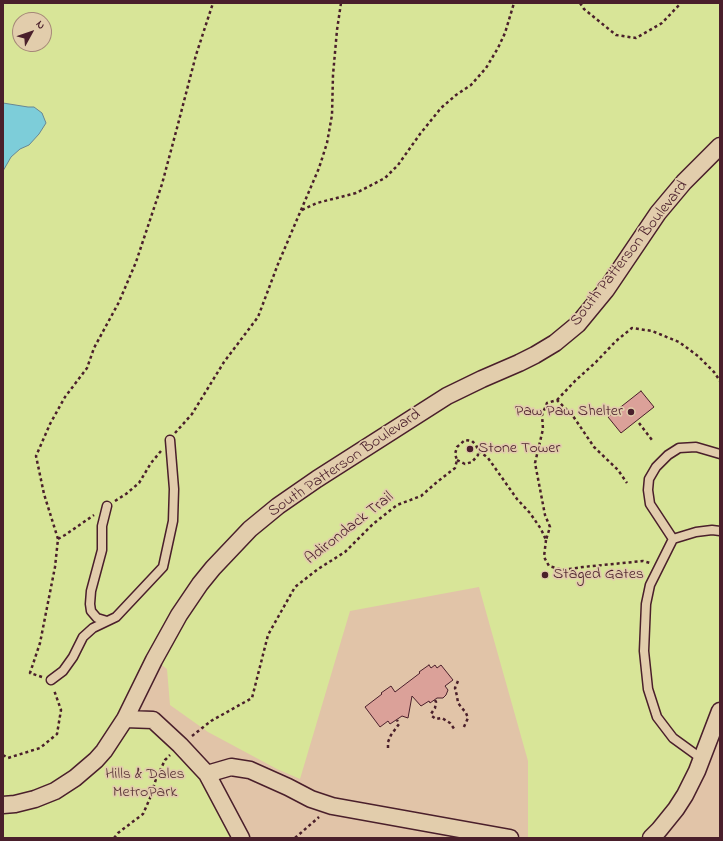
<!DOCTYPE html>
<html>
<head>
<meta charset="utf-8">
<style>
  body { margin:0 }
  #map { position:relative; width:723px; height:841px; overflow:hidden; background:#e1c4a8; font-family:"Indie Flower",sans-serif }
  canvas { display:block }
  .frame { position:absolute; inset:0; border:4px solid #4a1f2b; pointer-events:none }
  .north { position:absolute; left:12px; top:12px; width:40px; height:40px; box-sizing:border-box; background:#e2cdac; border:1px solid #a58778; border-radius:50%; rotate:50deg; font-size:11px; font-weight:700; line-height:16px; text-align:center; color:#4a1f2b }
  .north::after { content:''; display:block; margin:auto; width:14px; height:18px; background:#4a1f2b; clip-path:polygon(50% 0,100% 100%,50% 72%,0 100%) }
</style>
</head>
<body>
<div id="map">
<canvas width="723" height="841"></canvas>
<div class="frame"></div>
<div class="north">N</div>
</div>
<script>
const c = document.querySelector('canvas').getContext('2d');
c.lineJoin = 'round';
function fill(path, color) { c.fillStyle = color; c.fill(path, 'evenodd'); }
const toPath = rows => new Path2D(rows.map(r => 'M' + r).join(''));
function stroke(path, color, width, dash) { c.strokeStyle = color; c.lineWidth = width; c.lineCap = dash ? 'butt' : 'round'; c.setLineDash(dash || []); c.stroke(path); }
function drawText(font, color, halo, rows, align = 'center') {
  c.font = font + ' "Indie Flower",sans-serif'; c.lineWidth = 3.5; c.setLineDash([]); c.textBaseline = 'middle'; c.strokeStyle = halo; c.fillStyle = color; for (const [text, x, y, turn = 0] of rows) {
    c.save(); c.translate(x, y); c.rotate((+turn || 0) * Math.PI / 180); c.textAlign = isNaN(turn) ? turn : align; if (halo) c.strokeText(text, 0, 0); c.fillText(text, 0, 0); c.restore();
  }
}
const green = toPath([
  [3,3,720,3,720,711,697,771,651,838,528,838,528,761,479,587,350,611,300,779,277,769,208,732,170,705,167,669,155,660,125,719,153,720,180,745,241,838,3,838],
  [20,20,44,20,44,44,20,44]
]);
const water = toPath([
  [3,103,28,107,34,107,42,113,46,123,39,134,29,145,20,149,11,157,3,171,3,103]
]);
const building = toPath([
  [641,391,654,407,621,433,608,417,641,391],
  [429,665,431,668,435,665,437,668,441,665,453,680,445,686,448,690,446,695,443,698,437,698,430,703,429,701,421,706,412,696,408,718,402,716,390,724,388,721,380,727,365,707,382,694,381,693,391,686,395,692,420,673,419,672,429,665]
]);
const path = toPath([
  [580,3,584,9,616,35,636,38,662,23,681,3],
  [302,210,317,203,356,193,385,178,398,165,420,134,441,108,456,95,471,85,486,68,498,48,505,33,514,3],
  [557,400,575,381,596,362,616,341,632,328,652,331,679,342,698,356,714,372,720,381],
  [639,423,652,440],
  [175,433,192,414,224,362,258,317,278,264,319,168,327,143,332,115,333,75,337,30,341,3],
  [457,460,465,464,472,462,478,455,478,451],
  [115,501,126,494,139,483,151,463,161,451],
  [58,539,65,535,94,515],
  [546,540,544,557,549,566,563,570,583,567,643,561,650,563],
  [42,677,30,673,40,643,55,567,58,539,44,494,36,456,50,424,65,397,87,368,94,348,119,302,136,262,162,184,177,128,196,55,213,3],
  [458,681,455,688,457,696,458,703,466,713,468,718,463,729],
  [435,700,436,702,435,708,431,714,432,716,436,719,442,718,450,723,455,730],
  [192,736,211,721,252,698,268,635,282,610,295,587,318,569,345,552,373,524,397,505,421,496,437,482,455,468,457,460,455,454,457,447,465,440,472,441,476,445,478,450,488,458,517,499,530,513,541,529,546,540,550,527,545,515,535,463,543,429,542,415,547,403,557,400,573,416,594,447,618,470,627,483],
  [388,748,388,742,391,735,399,724,397,720],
  [3,755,8,758,40,748,57,734,61,710,54,690],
  [114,838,118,833,143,814,150,798,156,779,165,760,170,755],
  [295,838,319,817]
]);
const service = toPath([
  [673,539,650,504,648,490,649,479,656,467,668,455,679,448,696,447,720,454],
  [107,621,97,618,91,611,90,604,91,591,102,550,102,526,107,506],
  [51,680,63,671,73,657,83,637,93,628,116,617,163,567,173,521,174,489,170,440],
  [702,759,673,738,657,717,648,689,644,651,646,604,650,585,673,539,696,532,712,530,720,531]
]);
const minor = toPath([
  [125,719,153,720,180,745,207,774,241,838],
  [207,774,231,767,250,770,288,787,311,799,332,806,510,838],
  [3,805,15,804,35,799,55,791,75,778,96,760,104,751,125,719,154,660,179,615,200,584,213,568,250,529,278,506,317,479,447,396,482,379,519,363,535,355,555,343,578,324,606,290,658,213,684,182,720,146],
  [651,838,659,830,676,809,685,795,697,771,720,711]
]);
const markers = [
  [631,412,4,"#4a1f2b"],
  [470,449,4,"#4a1f2b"],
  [545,575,4,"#4a1f2b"]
];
const streetNames = [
  ["South Patterson Boulevard",630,254,-52],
  ["South Patterson Boulevard",345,464,-34],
  ["Adirondack Trail",350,529,-38]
];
const poiNames = [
  ["Paw Paw Shelter",623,412,"right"],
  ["Stone Tower",478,449],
  ["Staged Gates",553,575]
];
const parkNames = [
  ["Hills & Dales",145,775],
  ["MetroPark",145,793]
];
fill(green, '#d8e598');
fill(water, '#7dcdd9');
stroke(water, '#698793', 1);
fill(building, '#dba199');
stroke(building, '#4a1f2b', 1);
stroke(service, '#4a1f2b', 11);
stroke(minor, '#4a1f2b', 19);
stroke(path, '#4a1f2b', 2.5, [3, 3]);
stroke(service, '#e2cdac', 8);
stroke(minor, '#e2cdac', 16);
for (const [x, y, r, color] of markers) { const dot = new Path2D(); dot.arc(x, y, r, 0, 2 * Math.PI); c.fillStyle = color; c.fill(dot); stroke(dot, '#e2cdac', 1.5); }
drawText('16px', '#4a1f2b', '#e2cdac', streetNames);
drawText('16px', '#4a1f2b', '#e2cdac', poiNames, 'left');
drawText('16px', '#583336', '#e2cdac', parkNames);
</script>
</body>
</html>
